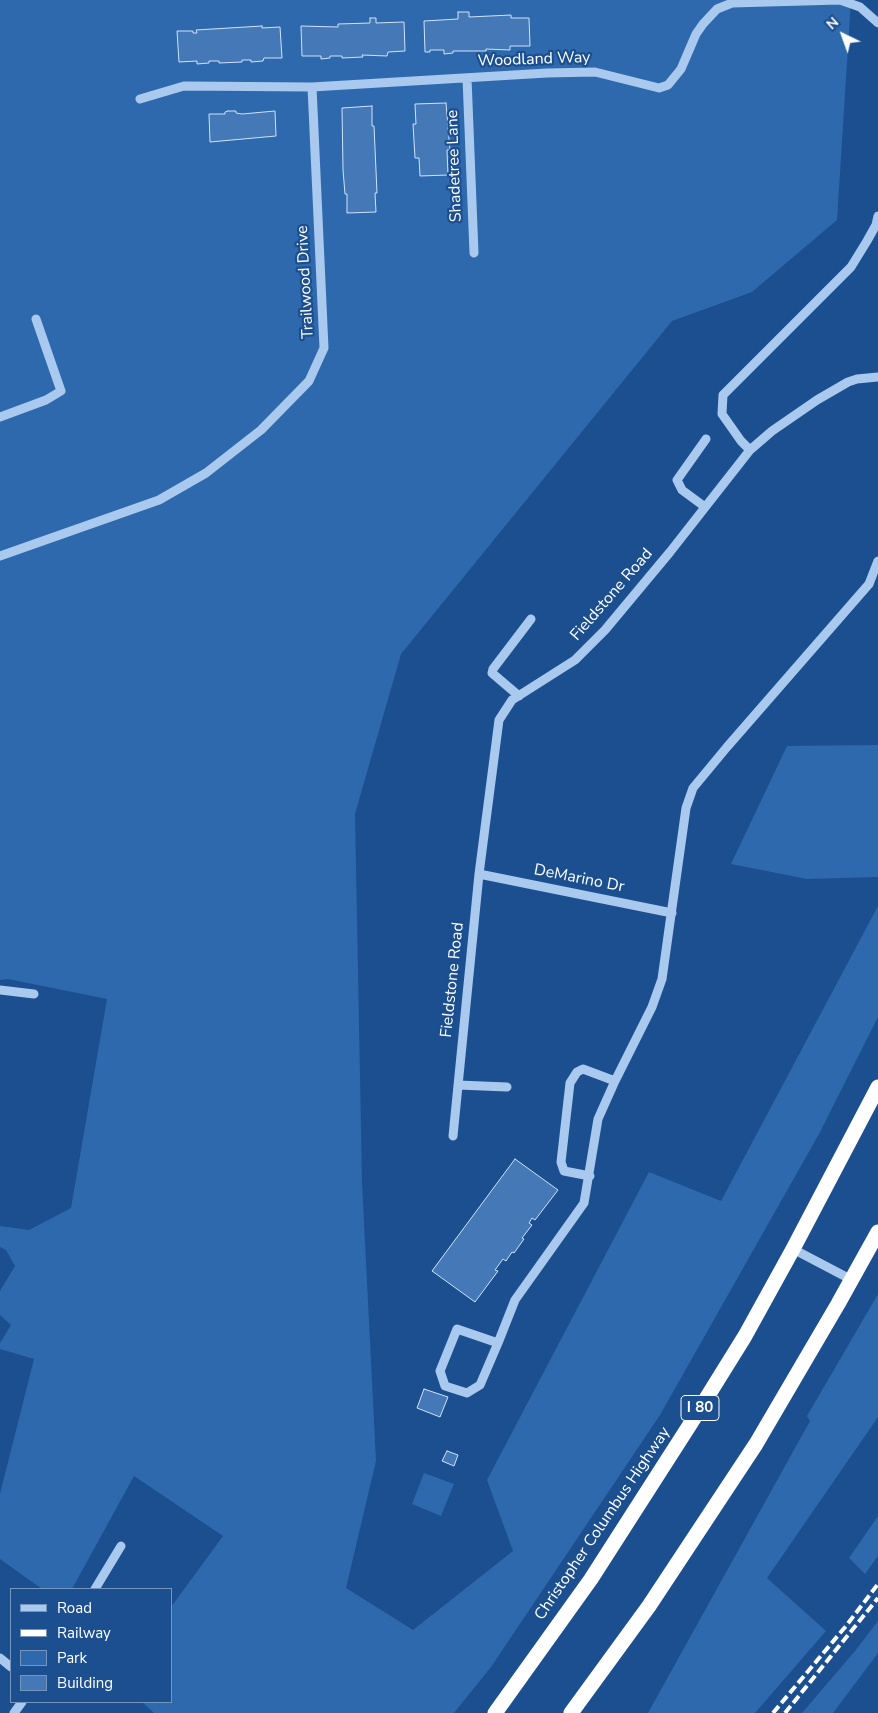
<!DOCTYPE html>
<html>
<head>
<meta charset="utf-8">
<style>
  body { margin:0 }
  #map { position:relative; width:878px; height:1713px; overflow:hidden; background:#1b4f8f; font-family:"Nunito Sans",sans-serif }
  canvas { display:block }
  .legend { position:absolute; left:10px; top:1588px; width:162px; height:115px; box-sizing:border-box; background:#1b4f8f; border:1px solid #7695bc; margin:0; padding:6px 9px; list-style:none; font-size:15px; color:#fff }
  .legend li { display:flex; align-items:center; gap:10px; height:25px }
  .legend b { width:25px; border:1px solid #7695bc }
  .north { position:absolute; left:818px; top:10px; width:50px; height:50px; -webkit-text-stroke:4px #1b4f8f; paint-order:stroke; rotate:318deg; font-size:14px; font-weight:700; line-height:20px; text-align:center; color:#fff }
  .north::after { content:''; display:block; margin:auto; width:18px; height:22px; background:#fff; clip-path:polygon(50% 0,100% 100%,50% 72%,0 100%) }
</style>
</head>
<body>
<div id="map">
<canvas width="878" height="1713"></canvas>
<ul class="legend">
<li><b style="height:6px;background:#a9c9ee"></b>Road</li>
<li><b style="height:6px;background:#fff"></b>Railway</li>
<li><b style="height:14px;background:#2e69ad"></b>Park</li>
<li><b style="height:14px;background:#4478b7"></b>Building</li>
</ul>
<div class="north">N</div>
</div>
<script>
const c = document.querySelector('canvas').getContext('2d');
c.lineJoin = 'round';
function fill(path, color) { c.fillStyle = color; c.fill(path, 'evenodd'); }
const toPath = rows => new Path2D(rows.map(r => 'M' + r).join(''));
function stroke(path, color, width, dash) { c.strokeStyle = color; c.lineWidth = width; c.lineCap = dash ? 'butt' : 'round'; c.setLineDash(dash || []); c.stroke(path); }
function drawText(font, color, halo, rows, align = 'center') {
  c.font = font + ' "Nunito Sans",sans-serif'; c.lineWidth = 4.5; c.setLineDash([]); c.textBaseline = 'middle'; c.strokeStyle = halo; c.fillStyle = color; for (const [text, x, y, turn = 0] of rows) {
    c.save(); c.translate(x, y); c.rotate((+turn || 0) * Math.PI / 180); c.textAlign = isNaN(turn) ? turn : align; if (halo) c.strokeText(text, 0, 0); c.fillText(text, 0, 0); c.restore();
  }
}
const green = toPath([
  [0,0,851,0,837,220,752,292,672,321,401,654,355,814,362,1182,376,1461,346,1588,413,1630,513,1551,487,1480,649,1172,721,1201,878,906,878,1017,819,1134,660,1415,491,1667,454,1713,154,1713,142,1702,171,1702,171,1607,223,1536,134,1476,72,1589,42,1589,0,1559,0,1494,34,1359,0,1349,0,1343,11,1325,0,1315,0,1291,15,1266,6,1250,0,1247,0,1226,29,1230,71,1208,107,999,8,979,0,980],
  [878,745,878,877,807,879,731,864,787,746],
  [878,1294,878,1417,767,1578,826,1631,755,1713,648,1713,810,1421,807,1416],
  [424,1473,454,1484,441,1516,412,1504],
  [878,1516,878,1556,865,1574,849,1558],
  [878,1621,878,1653,833,1713,802,1713,855,1651]
]);
const building = toPath([
  [458,12,469,12,469,17,511,15,511,18,529,18,530,46,510,46,510,50,486,49,486,51,453,51,453,53,444,54,444,50,430,50,430,52,425,52,424,21,458,19,458,12],
  [370,18,376,18,376,23,404,22,405,51,388,52,387,56,362,55,363,57,342,58,342,56,330,56,330,58,321,59,321,56,302,56,301,26,338,27,338,24,370,23,370,18],
  [262,26,262,28,280,27,282,58,264,58,263,61,251,62,251,60,242,60,242,62,219,63,219,61,209,61,209,63,197,64,197,61,179,62,177,31,193,31,193,33,197,33,196,30,262,26],
  [446,103,450,150,447,150,448,175,420,176,419,158,415,158,413,124,416,124,415,104,446,103],
  [372,106,372,126,374,126,377,193,375,193,376,212,347,213,347,194,345,194,343,170,342,108,372,106],
  [228,111,236,111,236,113,242,114,275,111,276,136,210,142,209,114,225,114,225,112,228,111],
  [515,1159,558,1190,535,1220,532,1218,529,1223,532,1225,522,1238,524,1239,514,1253,512,1252,506,1261,503,1259,495,1270,498,1271,475,1302,432,1271,515,1159],
  [424,1389,448,1397,440,1417,417,1408,424,1389],
  [447,1451,458,1455,454,1466,442,1461,447,1451]
]);
const minor = toPath([
  [467,78,474,253],
  [140,99,184,86,312,87,547,73,595,72,659,88,668,85,681,69,696,34,703,24,717,9,732,3,840,0,860,7,878,23],
  [0,417,46,400,61,391,36,319],
  [750,450,741,441,722,414,723,395,851,267,867,241,876,225,878,216],
  [705,507,682,490,677,480,706,439],
  [0,556,159,500,206,473,261,430,309,381,324,348,312,87],
  [519,696,492,673,493,669,531,619],
  [479,874,672,913],
  [0,990,34,994],
  [458,1085,507,1087],
  [453,1136,479,874,499,720,512,700,575,660,605,630,670,552,750,450,772,431,817,400,848,382,857,379,878,377],
  [590,1176,564,1171,561,1162,570,1083,577,1072,583,1069,615,1081],
  [793,1249,852,1280],
  [498,1343,457,1329,440,1371,445,1386,467,1393,480,1385,498,1343,515,1300,584,1203,598,1119,615,1081,652,1007,662,979,686,808,693,788,727,747,869,584,878,561],
  [95,1589,121,1546],
  [0,1658,11,1667],
  [14,1713,22,1702]
]);
const highway = toPath([
  [495,1713,591,1579,691,1423,745,1336,793,1249,878,1087],
  [571,1713,649,1606,756,1444,838,1304,878,1232]
]);
const rail = toPath([
  [773,1713,846,1626,878,1584],
  [785,1713,878,1598]
]);
const shields = [
  [700,1408,38]
];
const shieldNames = [
  ["I 80",700,1408]
];
const streetNames = [
  ["Woodland Way",534,60,-2],
  ["Shadetree Lane",455,166,-92],
  ["Trailwood Drive",306,282,-93],
  ["Fieldstone Road",612,595,-49],
  ["DeMarino Dr",579,879,11],
  ["Fieldstone Road",453,980,-84],
  ["Christopher Columbus Highway",603,1524,-56]
];
fill(green, '#2e69ad');
fill(building, '#4478b7');
stroke(building, '#cfe3fa', 1);
stroke(minor, '#a9c9ee', 9);
stroke(highway, '#fff', 15);
stroke(rail, '#fff', 4, [9, 4]);
for (const [x, y, w] of shields) { const box = new Path2D(); box.roundRect(x - w / 2, y - 12.5, w, 25, 4); c.fillStyle = '#1b4f8f'; c.fill(box); stroke(box, '#fff', 1); }
drawText('bold 15px', '#fff', null, shieldNames);
drawText('16px', '#fff', '#1b4f8f', streetNames);
</script>
</body>
</html>
